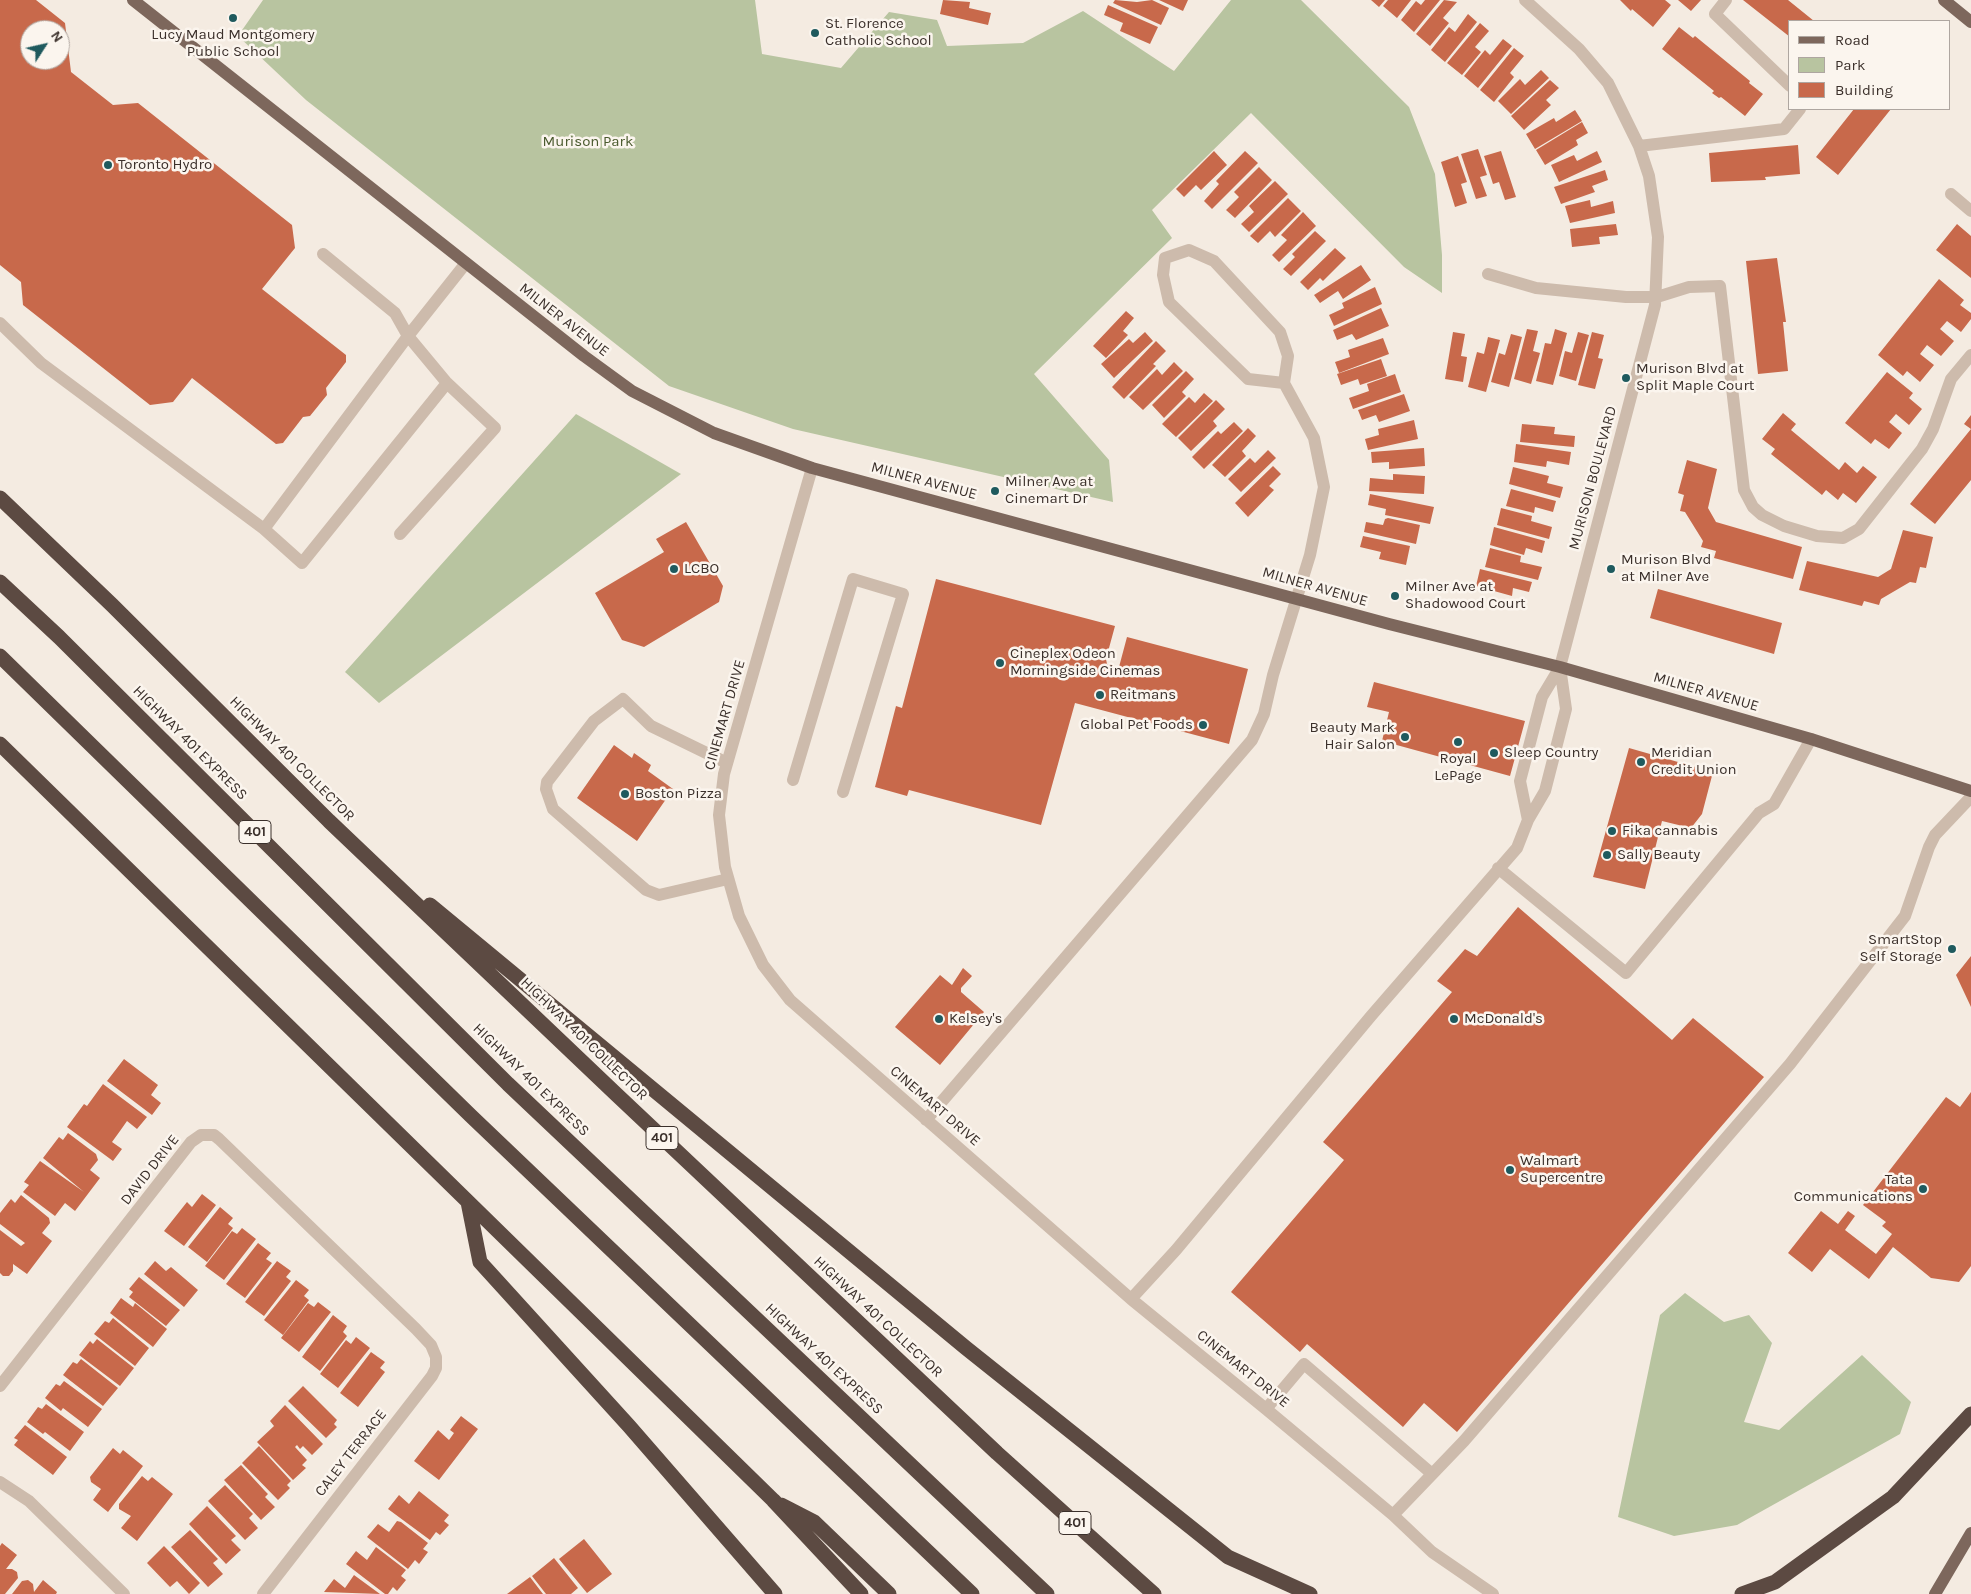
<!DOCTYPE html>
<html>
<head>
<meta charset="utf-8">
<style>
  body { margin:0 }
  #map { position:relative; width:1971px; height:1594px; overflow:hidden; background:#f4ebe1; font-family:Karla,sans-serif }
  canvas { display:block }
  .legend { position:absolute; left:1788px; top:20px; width:162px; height:90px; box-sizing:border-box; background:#fbf5ee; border:1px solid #aea6a0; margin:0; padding:6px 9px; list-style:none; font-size:15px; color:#3b302b }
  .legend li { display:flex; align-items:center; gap:10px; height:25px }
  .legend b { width:25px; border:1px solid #aea6a0 }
  .north { position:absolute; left:20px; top:20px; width:50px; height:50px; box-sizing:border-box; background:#fbf5ee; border:1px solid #aea6a0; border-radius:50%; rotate:55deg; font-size:14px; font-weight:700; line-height:20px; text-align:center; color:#3b302b }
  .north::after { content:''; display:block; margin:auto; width:18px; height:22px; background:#1f5a5e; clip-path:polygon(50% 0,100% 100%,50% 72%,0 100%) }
</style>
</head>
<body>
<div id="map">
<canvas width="1971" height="1594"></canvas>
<ul class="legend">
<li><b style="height:6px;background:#7d675c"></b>Road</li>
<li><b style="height:14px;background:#b8c4a0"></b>Park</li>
<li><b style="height:14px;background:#c8694b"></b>Building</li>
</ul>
<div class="north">N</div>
</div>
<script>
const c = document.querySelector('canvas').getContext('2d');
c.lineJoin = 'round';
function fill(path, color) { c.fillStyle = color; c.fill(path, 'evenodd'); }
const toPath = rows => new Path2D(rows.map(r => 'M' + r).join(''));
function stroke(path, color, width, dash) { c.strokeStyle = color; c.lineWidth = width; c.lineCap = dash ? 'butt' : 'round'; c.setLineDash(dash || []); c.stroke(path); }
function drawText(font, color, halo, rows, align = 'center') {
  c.font = font + ' Karla,sans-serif'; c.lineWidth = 5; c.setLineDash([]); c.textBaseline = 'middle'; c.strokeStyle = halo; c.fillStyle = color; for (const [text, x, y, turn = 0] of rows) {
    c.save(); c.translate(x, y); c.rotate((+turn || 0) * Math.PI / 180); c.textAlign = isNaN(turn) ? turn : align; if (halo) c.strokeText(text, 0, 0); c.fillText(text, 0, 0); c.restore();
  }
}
const green = toPath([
  [263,0,755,0,762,54,841,68,889,12,937,20,947,46,1023,43,1083,11,1174,71,1231,0,1301,0,1409,107,1435,174,1442,255,1442,293,1404,267,1251,113,1152,210,1172,238,1034,374,1109,460,1113,502,793,429,669,386,306,100,238,36],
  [576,414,681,474,379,703,345,672],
  [1685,1293,1724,1322,1749,1315,1772,1343,1744,1422,1779,1430,1862,1355,1911,1402,1900,1434,1737,1525,1674,1536,1618,1517,1660,1315]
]);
const building = toPath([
  [0,0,36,0,65,23,71,72,113,105,138,103,292,225,295,248,262,289,346,355,346,362,326,388,327,395,310,416,303,417,283,443,276,444,192,378,173,402,150,405,23,305,21,282,0,265],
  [30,30,60,30,60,60,30,60],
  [943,0,970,2,969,8,991,13,988,25,940,14],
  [1115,0,1137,2,1152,0,1169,8,1161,25,1113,3],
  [1159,0,1188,0,1183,11],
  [1371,0,1385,0,1379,7],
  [1388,0,1411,0,1397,18,1383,6],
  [1425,0,1440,0,1414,32,1401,20,1416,1,1421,5],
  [1444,0,1457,2,1443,18,1449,23,1430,46,1416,34],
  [1620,0,1665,0,1671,5,1653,27,1632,9,1631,11],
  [1678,0,1701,0,1691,11],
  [1743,0,1788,0,1814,21,1790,21,1790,37],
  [1108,5,1158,27,1150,44,1120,31,1123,23,1104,15],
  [1468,14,1477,22,1445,62,1431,50,1449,27,1455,32],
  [1480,23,1489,31,1475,47,1481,52,1462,75,1447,63],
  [1679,27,1693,38,1695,36,1750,81,1749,83,1763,94,1745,116,1721,97,1719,98,1712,93,1714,91,1662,49],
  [1503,39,1512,46,1478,88,1464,76,1485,50,1490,55],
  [1514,48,1524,56,1510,73,1514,77,1494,102,1480,90],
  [1541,70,1549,78,1511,114,1498,101,1520,79,1525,85],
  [1550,80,1559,88,1546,100,1551,105,1524,130,1511,116],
  [1854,109,1891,109,1838,175,1816,157],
  [1575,110,1582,121,1535,149,1526,134,1554,118,1556,122],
  [1582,122,1588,133,1576,140,1578,145,1545,165,1536,150],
  [1798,145,1800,174,1765,177,1766,180,1711,182,1709,153],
  [1478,149,1487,175,1480,177,1487,196,1476,199,1461,154],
  [1214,151,1227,165,1201,190,1196,185,1184,197,1176,189],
  [1245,151,1258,163,1212,209,1204,201,1219,184,1216,181],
  [1501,151,1516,197,1505,200,1499,182,1493,184,1484,156],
  [1597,151,1602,162,1559,182,1551,165,1574,155,1577,161],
  [1458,156,1467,182,1461,184,1467,203,1455,207,1441,162],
  [1259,167,1272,180,1235,218,1226,210,1239,197,1234,192],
  [1605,170,1608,180,1592,186,1595,192,1561,204,1554,187],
  [1275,181,1288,194,1249,232,1241,224,1254,212,1249,206],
  [1288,198,1301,211,1275,237,1270,231,1258,243,1250,236],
  [1590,200,1591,207,1613,201,1615,213,1570,223,1565,206],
  [1303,212,1316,226,1279,262,1272,255,1287,240,1281,235],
  [1616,224,1618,235,1599,237,1600,244,1572,247,1570,229],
  [1957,224,1971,236,1971,278,1936,250],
  [1315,231,1326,241,1291,276,1283,269,1295,257,1292,254],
  [1335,248,1346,258,1323,281,1320,278,1308,290,1300,282],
  [1777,258,1786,322,1783,322,1788,371,1758,374,1746,261],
  [1361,265,1371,280,1343,299,1338,291,1320,303,1314,295],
  [1939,279,1964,300,1960,305,1971,313,1971,319,1961,332,1947,321,1940,329,1954,341,1941,356,1927,345,1920,354,1934,365,1920,382,1907,371,1903,376,1878,355],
  [1375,287,1382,304,1334,326,1329,315,1344,308,1342,303],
  [1381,308,1389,326,1356,340,1352,334,1337,340,1333,330],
  [1126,311,1134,318,1123,331,1128,335,1106,358,1093,346],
  [1527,329,1538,331,1533,351,1540,353,1531,384,1514,379],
  [1555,329,1567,333,1553,385,1536,381,1545,343,1551,344],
  [1145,332,1153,341,1114,378,1101,364,1129,339,1133,343],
  [1453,332,1465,334,1461,356,1467,357,1463,382,1445,379],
  [1578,332,1589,335,1576,381,1559,376,1565,351,1572,353],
  [1592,332,1604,335,1598,358,1603,359,1595,389,1578,385],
  [1511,334,1522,337,1509,387,1491,382,1499,353,1505,355],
  [1488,337,1500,340,1486,392,1468,387,1477,352,1484,354],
  [1383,338,1389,354,1339,373,1335,362,1350,357,1348,350],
  [1156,341,1166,351,1153,364,1156,366,1124,399,1112,387],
  [1381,359,1387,376,1360,385,1358,379,1341,385,1337,374],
  [1174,362,1183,371,1143,410,1129,397,1157,369,1162,375],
  [1186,371,1194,379,1182,392,1186,396,1164,418,1152,405],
  [1887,372,1913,393,1909,398,1922,409,1909,425,1896,414,1889,422,1902,433,1889,449,1875,439,1871,444,1845,423],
  [1395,374,1401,392,1353,409,1349,398,1369,391,1367,384],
  [1204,393,1213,401,1176,437,1162,424,1189,397,1195,403],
  [1404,394,1410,411,1379,422,1376,415,1362,420,1358,410],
  [1216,400,1225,409,1213,421,1217,426,1191,451,1178,438],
  [1783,413,1796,424,1791,430,1839,470,1845,462,1857,473,1863,466,1877,477,1856,503,1843,493,1838,500,1826,490,1822,495,1771,454,1775,449,1762,439],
  [1971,415,1971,480,1935,524,1910,504,1971,429,1964,424],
  [1414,420,1418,439,1368,450,1365,439,1379,435,1378,429],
  [1234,422,1243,431,1204,469,1192,457,1218,431,1221,434],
  [1522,424,1555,427,1554,434,1575,436,1574,447,1520,442],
  [1248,428,1256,436,1242,451,1246,456,1225,477,1212,465],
  [1516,444,1571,452,1569,465,1547,461,1546,467,1514,462],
  [1424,448,1425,466,1389,469,1389,462,1372,463,1371,452],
  [1268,450,1276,458,1241,492,1228,479,1250,458,1255,463],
  [1687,460,1717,469,1708,508,1716,522,1802,547,1793,579,1714,558,1716,551,1701,547,1703,541,1685,512,1680,511,1684,495,1678,493],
  [1273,466,1281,474,1269,486,1274,490,1248,517,1235,503],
  [1513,467,1549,476,1547,483,1563,487,1560,498,1509,484],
  [1393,474,1425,476,1424,494,1369,491,1370,478,1393,480],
  [1511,489,1556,501,1553,512,1535,507,1534,513,1506,506],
  [1370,494,1434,507,1430,524,1385,515,1386,509,1368,505],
  [1501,508,1532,516,1531,521,1552,527,1549,539,1497,525],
  [1388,518,1420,525,1416,544,1364,532,1366,522,1383,525,1385,519],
  [686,522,723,586,719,602,644,647,622,640,595,593,664,552,656,539],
  [1494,527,1545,541,1542,553,1526,548,1524,555,1490,545],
  [1903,530,1933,537,1926,568,1920,567,1916,583,1910,582,1881,599,1879,605,1864,601,1862,606,1799,590,1807,561,1878,577,1891,569],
  [1363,536,1410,546,1406,565,1379,559,1381,552,1360,547],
  [1490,548,1521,556,1520,562,1542,567,1538,580,1485,567],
  [1480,569,1532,582,1529,592,1513,588,1512,596,1476,586],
  [936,579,1115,626,1106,659,1107,664,1119,667,1127,637,1248,669,1229,744,1075,703,1041,825,909,790,907,796,875,787,896,706,902,708],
  [1658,589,1782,623,1774,654,1650,618],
  [1374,682,1525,721,1510,776,1382,741,1389,712,1367,707],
  [614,745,632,758,634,753,651,765,648,771,673,789,637,841,577,798],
  [1629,748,1713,772,1702,814,1691,828,1662,821,1645,889,1593,877],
  [1518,907,1672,1040,1693,1018,1764,1077,1457,1432,1424,1403,1403,1427,1307,1344,1300,1352,1231,1292,1344,1160,1323,1142,1452,992,1437,981,1465,949,1477,956],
  [1971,956,1971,1007,1956,975],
  [963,968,972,976,961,988,961,992,984,1012,940,1065,895,1027,940,975,952,985],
  [124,1059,158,1085,151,1095,161,1103,152,1115,107,1081],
  [103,1084,147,1117,137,1129,127,1121,120,1131,112,1142,122,1149,113,1161,67,1127,84,1104,87,1106],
  [1971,1092,1971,1266,1959,1282,1931,1278,1893,1247,1869,1279,1830,1249,1812,1272,1788,1253,1821,1211,1838,1224,1848,1211,1855,1216,1845,1230,1876,1254,1892,1234,1882,1226,1886,1222,1863,1205,1946,1097,1960,1107],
  [68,1133,96,1154,98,1160,90,1170,100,1178,75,1211,65,1203,55,1216,23,1192,29,1185,24,1182,40,1161,84,1192,43,1158,59,1137,63,1140],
  [202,1194,216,1205,184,1246,164,1231,187,1202,192,1207],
  [21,1195,49,1218,50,1223,42,1233,52,1241,27,1274,13,1264,13,1271,9,1276,3,1276,0,1273,0,1230,21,1246,25,1243,0,1224,0,1213,11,1199,15,1203],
  [220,1207,233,1218,228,1224,233,1228,207,1262,188,1247],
  [242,1228,256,1239,224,1280,205,1266,232,1231,237,1234],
  [258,1243,271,1253,266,1259,272,1263,245,1298,226,1284],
  [155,1261,166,1271,171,1267,198,1290,184,1307,144,1274],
  [277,1261,291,1271,286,1277,291,1281,264,1316,245,1302],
  [139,1277,180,1310,166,1326,129,1297,133,1292,129,1289],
  [296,1280,309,1290,304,1296,309,1300,283,1335,264,1320],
  [121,1298,133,1307,135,1303,167,1329,153,1347,110,1313],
  [318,1302,331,1312,299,1352,281,1338,308,1303,314,1307],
  [333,1315,347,1326,343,1332,347,1336,320,1371,302,1357],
  [113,1318,149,1348,135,1366,94,1334,105,1321,109,1323],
  [356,1337,370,1348,338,1388,320,1374,346,1340,351,1344],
  [97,1339,134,1368,120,1386,79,1355,90,1341,93,1344],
  [371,1352,385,1362,380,1368,385,1372,358,1407,340,1393],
  [81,1359,118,1388,103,1406,63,1375,73,1362,77,1364],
  [64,1381,102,1409,88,1427,63,1408,61,1411,45,1398,56,1384,60,1386],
  [303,1386,337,1420,334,1424,337,1427,326,1438,288,1401],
  [46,1404,84,1432,70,1451,45,1432,43,1434,27,1422,38,1407,42,1409],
  [285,1405,323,1444,312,1455,303,1446,300,1449,297,1445,295,1447,307,1460,302,1465,306,1468,293,1480,257,1442,274,1426,270,1421],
  [461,1416,478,1429,439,1480,414,1461,438,1430,449,1440,454,1433,450,1430],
  [25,1425,67,1457,53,1475,14,1445,18,1440,14,1438],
  [259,1446,291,1481,287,1485,290,1488,278,1500,242,1463],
  [113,1448,120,1454,123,1450,143,1466,108,1512,93,1500,101,1489,91,1482,90,1477],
  [241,1465,265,1491,268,1494,265,1497,275,1507,261,1520,224,1480],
  [142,1476,148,1481,152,1477,173,1494,137,1541,121,1528,131,1516,119,1509,119,1504],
  [225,1485,253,1514,249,1518,258,1528,245,1540,208,1501],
  [419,1491,449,1515,444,1521,449,1525,440,1535,436,1532,430,1540,388,1509,399,1495,409,1504],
  [207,1506,236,1536,231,1540,241,1550,226,1564,189,1524],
  [397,1521,401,1522,428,1543,423,1549,428,1552,419,1564,415,1560,408,1569,367,1537,378,1524,389,1532],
  [190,1530,218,1559,213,1563,223,1574,208,1587,171,1547],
  [584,1539,612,1574,587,1593,559,1559],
  [2,1543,17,1555,6,1569,12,1569,17,1572,18,1578,5,1594,0,1594,0,1546],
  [164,1546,200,1583,189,1594,177,1581,170,1587,147,1563],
  [376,1547,406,1570,401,1576,406,1580,397,1591,393,1587,388,1594,385,1594,346,1564,356,1551,367,1560],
  [554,1558,578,1588,571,1594,546,1594,532,1576],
  [354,1575,380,1594,324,1592,334,1579,345,1588],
  [530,1577,543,1594,507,1594],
  [28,1580,33,1584,34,1592,43,1580,57,1592,56,1594,12,1594,22,1581]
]);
const minor = toPath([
  [1525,0,1579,49,1608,83,1639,146,1649,176,1658,237,1655,305,1560,667,1542,697,1520,781,1528,820],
  [1726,0,1715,14,1790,86],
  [1639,146,1784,129,1800,109],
  [1951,194,1971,211],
  [323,254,395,313,408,336,447,383,495,428,400,534],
  [1488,274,1536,288,1626,297,1657,297,1689,287,1720,286,1744,490,1753,507,1762,515,1784,526,1817,536,1843,538,1859,529,1922,449,1933,429,1951,379,1971,355],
  [0,323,41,363,264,529,408,336,466,263],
  [812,468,724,774,719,815,725,867,739,916,763,965,790,1000,1131,1299,1266,1409,1393,1515,1432,1552,1493,1594],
  [264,529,302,563,447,383],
  [727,763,651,726,623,699,594,721,547,782,546,789,553,809,646,890,659,895,728,879],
  [793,780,853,579,903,594,843,792],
  [1498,868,1626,973,1759,813,1774,804,1811,739],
  [926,1120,1252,740,1264,714,1273,675,1310,555,1324,487,1314,438,1284,383,1248,379,1169,302,1163,275,1165,258,1189,250,1214,261,1280,332,1288,356,1284,383],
  [1131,1299,1176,1250,1371,1016,1517,848,1528,820,1545,791,1566,709,1560,667],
  [0,1386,191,1142,201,1135,214,1135,219,1139,416,1329,431,1345,436,1357,436,1368,432,1376,263,1594],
  [1266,1409,1304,1364,1431,1473],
  [0,1482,29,1501,124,1594],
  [1393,1515,1464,1441,1790,1064,1905,916,1929,847,1935,835,1971,797]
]);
const major = toPath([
  [133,0,584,356,632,391,714,433,812,468,1389,624,1560,667,1811,739,1971,791],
  [1944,0,1971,22],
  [1935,1594,1971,1533]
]);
const highway = toPath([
  [0,498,112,605,329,821,617,1095,997,1453,1154,1594],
  [0,582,59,637,508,1084,1047,1594],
  [0,656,471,1116,972,1594],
  [0,744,773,1500,861,1594],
  [430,905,966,1348,1228,1557,1310,1594],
  [468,1202,480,1262,629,1426,775,1594],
  [781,1505,814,1522,889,1594],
  [1742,1594,1775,1582,1893,1497,1971,1414]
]);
const markers = [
  [233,18,5,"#1f5a5e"],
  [815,33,5,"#1f5a5e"],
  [108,165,5,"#1f5a5e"],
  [1626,378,5,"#1f5a5e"],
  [995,491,5,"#1f5a5e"],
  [674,569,5,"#1f5a5e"],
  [1611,569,5,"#1f5a5e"],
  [1395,596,5,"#1f5a5e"],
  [1000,663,5,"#1f5a5e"],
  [1100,695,5,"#1f5a5e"],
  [1203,725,5,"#1f5a5e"],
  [1405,737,5,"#1f5a5e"],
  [1458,742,5,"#1f5a5e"],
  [1494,753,5,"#1f5a5e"],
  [1641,762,5,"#1f5a5e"],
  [625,794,5,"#1f5a5e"],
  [1612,831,5,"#1f5a5e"],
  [1607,855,5,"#1f5a5e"],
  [1952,949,5,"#1f5a5e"],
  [939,1019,5,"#1f5a5e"],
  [1454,1019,5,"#1f5a5e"],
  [1510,1170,5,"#1f5a5e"],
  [1923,1189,5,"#1f5a5e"]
];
const shields = [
  [255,832,32],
  [662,1138,32],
  [1075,1523,32]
];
const shieldNames = [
  ["401",255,832],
  ["401",662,1138],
  ["401",1075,1523]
];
const poiNames = [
  ["St. Florence",825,24],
  ["Catholic School",825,41],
  ["Lucy Maud Montgomery",233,35,"center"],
  ["Public School",233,52,"center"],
  ["Toronto Hydro",118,165],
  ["Murison Blvd at",1636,369],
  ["Split Maple Court",1636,386],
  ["Milner Ave at",1005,482],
  ["Cinemart Dr",1005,499],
  ["Murison Blvd",1621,560],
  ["at Milner Ave",1621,577],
  ["LCBO",684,569],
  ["Milner Ave at",1405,587],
  ["Shadowood Court",1405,604],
  ["Cineplex Odeon",1010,654],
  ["Morningside Cinemas",1010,671],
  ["Reitmans",1110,695],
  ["Global Pet Foods",1193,725,"right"],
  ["Beauty Mark",1395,728,"right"],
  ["Hair Salon",1395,745,"right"],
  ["Sleep Country",1504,753],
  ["Meridian",1651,753],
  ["Credit Union",1651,770],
  ["Royal",1458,759,"center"],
  ["LePage",1458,776,"center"],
  ["Boston Pizza",635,794],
  ["Fika cannabis",1622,831],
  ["Sally Beauty",1617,855],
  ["SmartStop",1942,940,"right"],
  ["Self Storage",1942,957,"right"],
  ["Kelsey's",949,1019],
  ["McDonald's",1464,1019],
  ["Walmart",1520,1161],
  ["Supercentre",1520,1178],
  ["Tata",1913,1180,"right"],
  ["Communications",1913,1197,"right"]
];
const parkNames = [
  ["Murison Park",588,142]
];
const streetNames = [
  ["MILNER AVENUE",564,320,38],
  ["MURISON BOULEVARD",1593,478,-75],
  ["MILNER AVENUE",924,481,15],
  ["MILNER AVENUE",1315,587,16],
  ["MILNER AVENUE",1706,692,16],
  ["CINEMART DRIVE",725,715,-74],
  ["HIGHWAY 401 EXPRESS",190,743,45],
  ["HIGHWAY 401 COLLECTOR",292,759,45],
  ["HIGHWAY 401 COLLECTOR",584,1039,44],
  ["HIGHWAY 401 EXPRESS",531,1080,44],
  ["CINEMART DRIVE",935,1106,41],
  ["DAVID DRIVE",150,1170,-52],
  ["HIGHWAY 401 COLLECTOR",878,1317,43],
  ["HIGHWAY 401 EXPRESS",824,1359,43],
  ["CINEMART DRIVE",1243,1369,39],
  ["CALEY TERRACE",351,1453,-52]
];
fill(green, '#b8c4a0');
fill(building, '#c8694b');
stroke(minor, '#cdbbac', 12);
stroke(major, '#7d675c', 12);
stroke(highway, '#5c4a42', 15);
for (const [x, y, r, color] of markers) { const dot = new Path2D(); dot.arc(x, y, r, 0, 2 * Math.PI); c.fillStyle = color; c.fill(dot); stroke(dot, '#fbf5ee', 2); }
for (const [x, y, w] of shields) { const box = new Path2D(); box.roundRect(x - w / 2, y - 11.5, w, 23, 4); c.fillStyle = '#fbf5ee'; c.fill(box); stroke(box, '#3b302b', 1); }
drawText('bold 14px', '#3b302b', null, shieldNames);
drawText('15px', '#3b302b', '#fbf5ee', poiNames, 'left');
drawText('15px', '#4a5a2e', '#fbf5ee', parkNames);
drawText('15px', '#3b302b', '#fbf5ee', streetNames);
</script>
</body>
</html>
